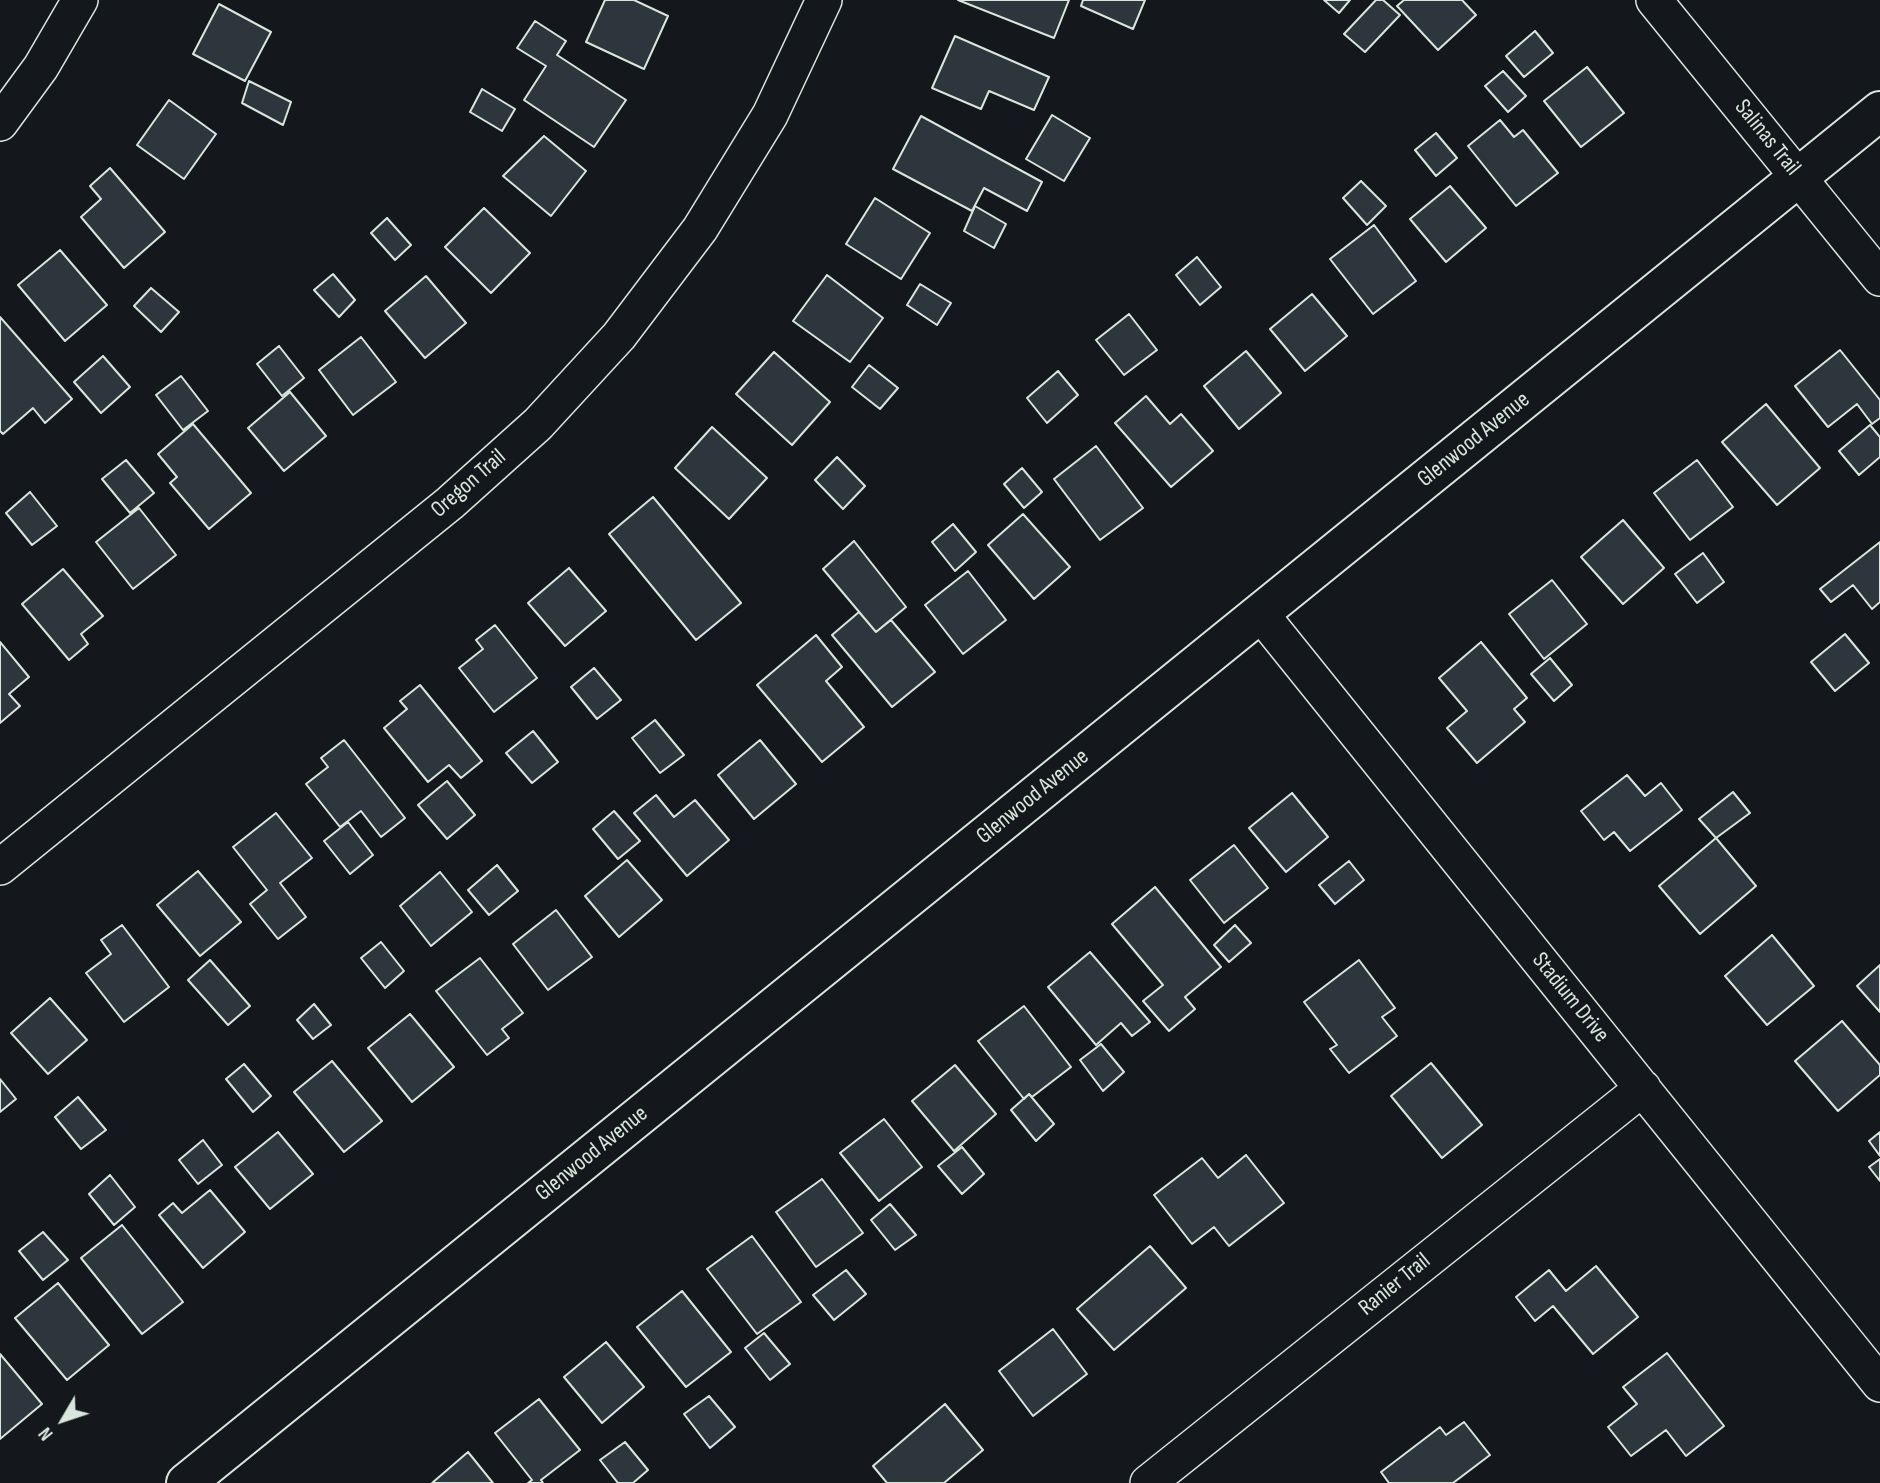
<!DOCTYPE html>
<html>
<head>
<meta charset="utf-8">
<style>
  body { margin:0 }
  #map { position:relative; width:1880px; height:1483px; overflow:hidden; background:#14181c; font-family:"Sofia Sans Condensed",sans-serif }
  canvas { display:block }
  .north { position:absolute; left:28px; top:1385px; width:70px; height:70px; -webkit-text-stroke:5px #14181c; paint-order:stroke; rotate:231deg; font-size:19px; font-weight:700; line-height:28px; text-align:center; color:#d8e6dc }
  .north::after { content:''; display:block; margin:auto; width:24px; height:32px; background:#d8e6dc; clip-path:polygon(50% 0,100% 100%,50% 72%,0 100%) }
</style>
</head>
<body>
<div id="map">
<canvas width="1880" height="1483"></canvas>
<div class="north">N</div>
</div>
<script>
const c = document.querySelector('canvas').getContext('2d');
c.lineJoin = 'round';
function fill(path, color) { c.fillStyle = color; c.fill(path, 'evenodd'); }
const toPath = rows => new Path2D(rows.map(r => 'M' + r).join(''));
function stroke(path, color, width, dash) { c.strokeStyle = color; c.lineWidth = width; c.lineCap = dash ? 'butt' : 'round'; c.setLineDash(dash || []); c.stroke(path); }
function drawText(font, color, halo, rows, align = 'center') {
  c.font = font + ' "Sofia Sans Condensed",sans-serif'; c.lineWidth = 5; c.setLineDash([]); c.textBaseline = 'middle'; c.strokeStyle = halo; c.fillStyle = color; for (const [text, x, y, turn = 0] of rows) {
    c.save(); c.translate(x, y); c.rotate((+turn || 0) * Math.PI / 180); c.textAlign = isNaN(turn) ? turn : align; if (halo) c.strokeText(text, 0, 0); c.fillText(text, 0, 0); c.restore();
  }
}
const building = toPath([
  [605,0,634,0,668,16,644,69,586,42,605,0],
  [958,0,1069,0,1054,38,958,0],
  [1083,0,1145,0,1133,29,1081,6,1083,0],
  [1324,0,1350,0,1339,13,1324,0],
  [1376,0,1383,0,1400,15,1365,52,1344,34,1376,0],
  [1404,0,1462,0,1476,15,1438,50,1397,6,1404,0],
  [219,4,271,32,245,81,193,54,219,4],
  [535,21,566,41,557,55,626,100,594,147,524,100,546,66,517,48,535,21],
  [1535,31,1553,53,1524,77,1506,56,1535,31],
  [955,36,1049,77,1034,110,989,91,981,109,932,88,955,36],
  [1587,67,1624,113,1581,147,1544,101,1587,67],
  [1503,71,1526,96,1508,112,1485,86,1503,71],
  [249,81,291,102,283,125,242,103,249,81],
  [482,89,515,109,502,131,470,112,482,89],
  [169,100,216,134,184,179,137,145,169,100],
  [1052,115,1090,138,1064,181,1026,159,1052,115],
  [921,116,1042,182,1027,211,984,188,972,211,893,169,921,116],
  [1500,120,1514,137,1523,130,1558,173,1516,206,1468,146,1500,120],
  [1436,133,1457,158,1436,176,1415,150,1436,133],
  [544,136,586,171,551,216,503,176,544,136],
  [110,168,165,232,124,268,81,217,101,199,90,186,110,168],
  [1361,181,1386,206,1367,225,1343,198,1361,181],
  [1450,186,1486,228,1446,262,1410,219,1450,186],
  [875,198,930,233,901,279,846,244,875,198],
  [975,206,1006,224,994,248,964,231,975,206],
  [484,208,530,253,491,293,445,247,484,208],
  [387,218,411,245,395,260,371,233,387,218],
  [1374,225,1416,281,1373,314,1330,259,1374,225],
  [60,250,107,305,65,341,18,285,60,250],
  [1197,257,1221,287,1200,305,1176,275,1197,257],
  [333,274,355,300,339,317,314,290,333,274],
  [827,275,883,318,850,362,793,321,827,275],
  [426,276,466,323,425,358,385,311,426,276],
  [920,284,951,303,937,325,907,305,920,284],
  [151,288,179,312,161,332,134,306,151,288],
  [1312,294,1347,336,1305,371,1270,329,1312,294],
  [1129,314,1157,350,1124,375,1096,340,1129,314],
  [0,317,72,399,45,423,33,408,3,434,0,431,0,317],
  [361,337,396,382,353,415,319,370,361,337],
  [279,346,304,378,282,396,257,364,279,346],
  [1840,350,1880,400,1880,418,1872,424,1857,404,1828,427,1795,386,1840,350],
  [1246,351,1281,393,1239,429,1204,386,1246,351],
  [774,352,830,402,792,445,736,394,774,352],
  [103,356,130,387,101,413,74,382,103,356],
  [869,365,898,388,880,409,852,387,869,365],
  [1058,371,1078,395,1047,423,1027,398,1058,371],
  [181,376,208,411,183,430,156,395,181,376],
  [290,392,326,436,284,471,248,428,290,392],
  [1146,396,1170,424,1181,414,1213,451,1171,487,1115,423,1146,396],
  [1766,404,1820,468,1777,505,1722,442,1766,404],
  [193,424,251,493,209,529,170,483,177,477,158,454,193,424],
  [1870,425,1880,437,1880,457,1859,475,1839,451,1870,425],
  [712,427,767,478,729,519,675,468,712,427],
  [1096,446,1143,508,1100,540,1054,479,1096,446],
  [837,457,865,486,843,509,815,480,837,457],
  [126,460,154,493,130,513,102,479,126,460],
  [1697,460,1733,507,1690,540,1654,493,1697,460],
  [1022,468,1042,492,1024,508,1004,484,1022,468],
  [30,492,57,526,32,545,6,513,30,492],
  [653,497,741,603,696,640,609,534,653,497],
  [139,508,176,555,133,589,96,542,139,508],
  [1023,514,1070,567,1034,599,988,545,1023,514],
  [1623,520,1664,568,1623,604,1581,557,1623,520],
  [953,524,976,552,955,571,932,542,953,524],
  [854,541,906,607,876,632,823,569,854,541],
  [1880,542,1880,602,1872,609,1853,585,1831,602,1820,589,1880,542],
  [1703,553,1724,582,1697,603,1675,574,1703,553],
  [569,568,606,611,565,646,528,603,569,568],
  [63,569,103,616,81,634,88,644,69,660,22,604,63,569],
  [968,571,1006,620,963,654,925,605,968,571],
  [1552,580,1587,624,1544,659,1509,614,1552,580],
  [859,612,876,632,891,620,935,672,892,707,832,635,859,612],
  [495,625,537,678,494,712,459,668,483,649,476,640,495,625],
  [1845,634,1869,663,1835,691,1811,662,1845,634],
  [816,635,842,667,826,681,864,727,822,762,757,685,816,635],
  [0,642,29,677,9,694,20,706,0,723,0,642],
  [1481,642,1527,698,1514,709,1525,722,1477,763,1447,728,1467,711,1439,678,1481,642],
  [1550,658,1572,685,1554,701,1531,674,1550,658],
  [594,668,621,700,597,719,571,687,594,668],
  [420,685,482,761,461,778,449,765,428,782,384,728,407,709,400,701,420,685],
  [655,720,684,755,660,773,632,738,655,720],
  [533,731,558,762,532,783,506,753,533,731],
  [344,740,405,818,381,837,361,811,340,827,306,784,328,767,321,758,344,740],
  [760,740,796,784,754,819,718,775,760,740],
  [1627,775,1645,796,1661,783,1682,810,1630,851,1614,832,1604,840,1581,811,1627,775],
  [447,781,475,815,447,839,418,805,447,781],
  [1733,792,1750,813,1716,838,1699,819,1733,792],
  [1292,793,1328,837,1286,872,1249,828,1292,793],
  [656,795,674,817,695,800,729,840,687,876,634,813,656,795],
  [614,811,640,841,618,859,593,829,614,811],
  [276,813,312,858,280,883,306,917,278,939,250,904,267,890,233,847,276,813],
  [348,822,373,855,350,874,324,841,348,822],
  [1716,838,1756,886,1700,934,1659,886,1716,838],
  [1234,845,1268,888,1224,923,1190,880,1234,845],
  [627,860,662,900,619,937,585,896,627,860],
  [1349,861,1364,880,1335,904,1319,885,1349,861],
  [497,865,518,891,489,915,468,890,497,865],
  [198,871,241,922,200,956,157,905,198,871],
  [440,872,472,912,431,946,400,906,440,872],
  [1155,887,1221,967,1185,997,1195,1009,1169,1031,1143,1001,1163,985,1112,924,1155,887],
  [556,910,592,957,548,990,513,944,556,910],
  [122,925,169,987,124,1022,86,973,111,954,101,940,122,925],
  [1235,925,1251,943,1229,962,1214,945,1235,925],
  [1772,935,1814,986,1767,1025,1725,976,1772,935],
  [381,942,404,971,385,988,361,958,381,942],
  [1090,952,1150,1022,1132,1036,1121,1023,1096,1045,1048,987,1090,952],
  [480,958,523,1013,502,1029,509,1038,487,1055,436,991,480,958],
  [210,960,250,1006,228,1025,188,980,210,960],
  [1359,960,1395,1008,1382,1017,1397,1036,1349,1073,1330,1049,1337,1045,1304,1002,1359,960],
  [1880,965,1880,1012,1857,986,1880,965],
  [50,998,87,1040,48,1074,11,1033,50,998],
  [314,1004,331,1025,313,1039,297,1020,314,1004],
  [1024,1006,1071,1067,1032,1097,1029,1094,1024,1099,978,1041,1024,1006],
  [410,1014,454,1067,412,1102,368,1048,410,1014],
  [1842,1021,1880,1065,1880,1075,1838,1111,1795,1061,1842,1021],
  [1101,1044,1124,1072,1103,1091,1080,1060,1101,1044],
  [332,1061,382,1121,344,1152,294,1092,332,1061],
  [1431,1063,1482,1125,1442,1158,1391,1096,1431,1063],
  [244,1064,271,1096,253,1112,226,1079,244,1064],
  [955,1065,996,1114,954,1151,912,1101,955,1065],
  [0,1079,16,1099,0,1112,0,1079],
  [1029,1094,1054,1124,1036,1141,1011,1110,1029,1094],
  [78,1097,106,1130,81,1149,55,1117,78,1097],
  [884,1119,922,1167,879,1201,840,1153,884,1119],
  [278,1132,313,1174,270,1209,235,1167,278,1132],
  [1880,1132,1880,1156,1869,1141,1880,1132],
  [203,1140,222,1165,198,1184,179,1160,203,1140],
  [962,1147,984,1174,962,1194,938,1166,962,1147],
  [1246,1155,1284,1203,1229,1246,1214,1227,1192,1244,1154,1195,1202,1158,1218,1178,1246,1155],
  [1880,1159,1880,1181,1869,1167,1880,1159],
  [110,1175,135,1207,114,1225,89,1194,110,1175],
  [822,1179,863,1233,816,1267,776,1212,822,1179],
  [210,1190,245,1232,203,1268,159,1215,173,1203,182,1213,210,1190],
  [890,1204,916,1235,895,1250,871,1220,890,1204],
  [122,1225,183,1302,142,1334,81,1258,122,1225],
  [43,1232,68,1260,43,1280,19,1251,43,1232],
  [752,1236,801,1302,757,1334,707,1269,752,1236],
  [1150,1246,1186,1288,1114,1350,1077,1309,1150,1246],
  [1596,1266,1638,1317,1593,1354,1553,1306,1535,1321,1516,1297,1549,1270,1566,1291,1596,1266],
  [846,1270,866,1294,834,1320,813,1295,846,1270],
  [58,1283,109,1345,67,1380,15,1318,58,1283],
  [682,1291,731,1352,686,1387,637,1327,682,1291],
  [1053,1329,1087,1374,1033,1416,999,1371,1053,1329],
  [764,1333,790,1364,770,1380,745,1348,764,1333],
  [606,1342,644,1387,602,1423,564,1377,606,1342],
  [1667,1353,1724,1426,1686,1456,1666,1430,1631,1456,1608,1427,1637,1404,1623,1387,1667,1353],
  [0,1354,42,1404,0,1439,0,1354],
  [709,1396,735,1427,710,1448,684,1414,709,1396],
  [539,1399,580,1450,541,1480,543,1483,528,1483,532,1480,495,1433,539,1399],
  [945,1404,983,1450,944,1483,887,1483,873,1466,945,1404],
  [1464,1422,1490,1455,1453,1483,1389,1483,1381,1472,1440,1427,1446,1435,1464,1422],
  [625,1442,648,1470,633,1483,618,1483,600,1460,625,1442],
  [468,1452,493,1483,432,1483,468,1452]
]);
const minor = toPath([
  [1654,0,1880,278],
  [0,123,41,67,80,0],
  [1260,613,1880,1384],
  [0,867,450,503,538,424,619,336,700,229,770,115,824,0],
  [1148,1483,1643,1088]
]);
const tertiary = toPath([
  [186,1483,1880,111]
]);
const streetNames = [
  ["Salinas Trail",1767,138,51],
  ["Glenwood Avenue",1474,440,-39],
  ["Oregon Trail",469,484,-41],
  ["Glenwood Avenue",1033,797,-39],
  ["Stadium Drive",1570,998,51],
  ["Glenwood Avenue",592,1154,-39],
  ["Ranier Trail",1395,1285,-39]
];
fill(building, '#2c363c');
stroke(building, '#d8e6dc', 2);
stroke(minor, '#d8e6dc', 38);
stroke(tertiary, '#d8e6dc', 42);
stroke(minor, '#14181c', 35);
stroke(tertiary, '#14181c', 38);
drawText('23px', '#d8e6dc', '#14181c', streetNames);
</script>
</body>
</html>
